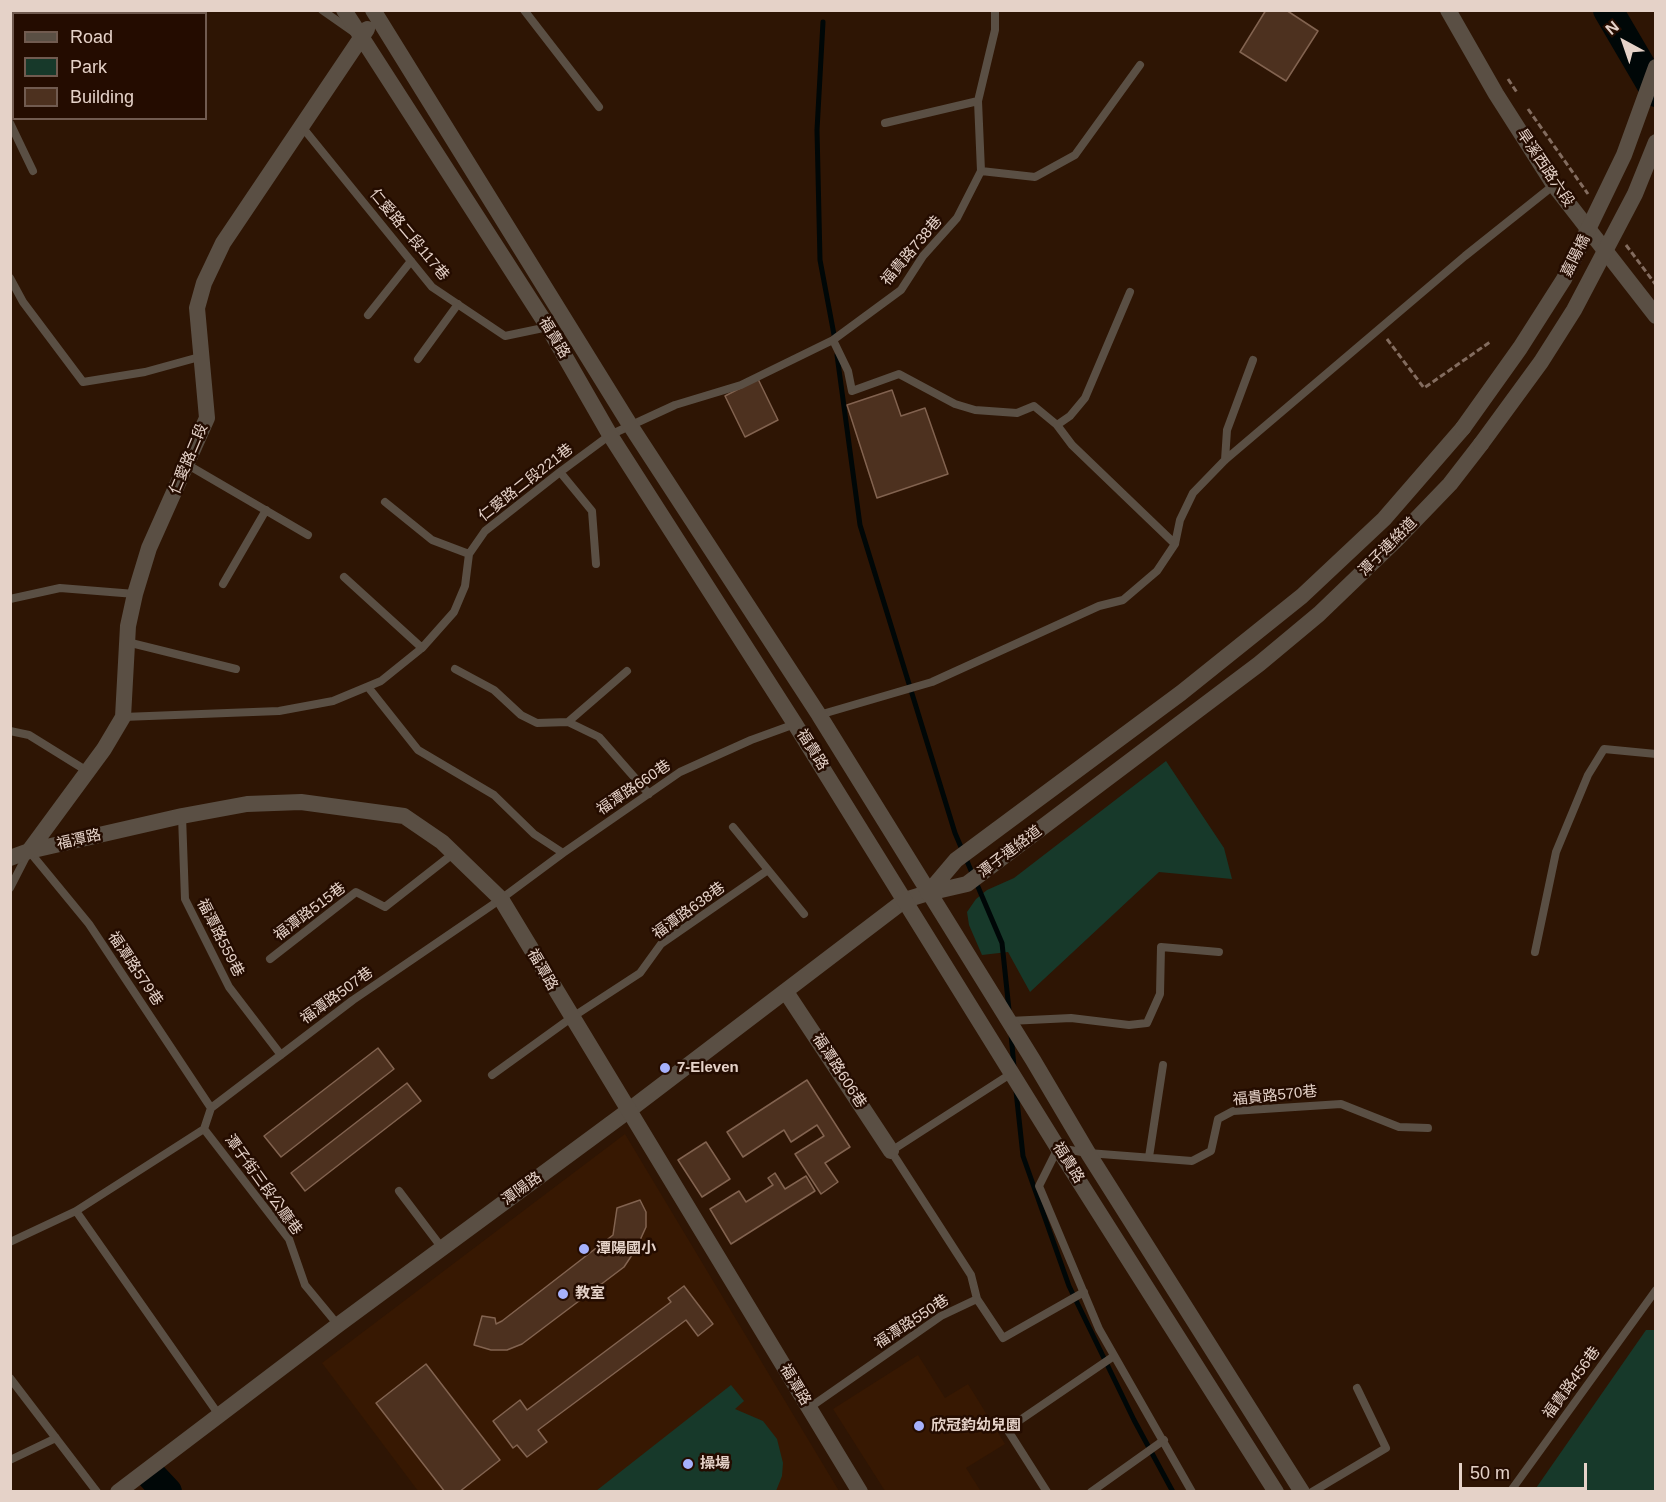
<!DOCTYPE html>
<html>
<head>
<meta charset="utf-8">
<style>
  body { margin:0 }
  #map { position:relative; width:1666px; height:1502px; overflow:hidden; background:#2e1504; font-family:Arial,sans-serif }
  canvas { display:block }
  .frame { position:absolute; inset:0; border:12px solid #e5d2c8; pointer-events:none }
  .legend { position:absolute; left:12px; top:12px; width:195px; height:108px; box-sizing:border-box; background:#240c00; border:2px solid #715b50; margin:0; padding:8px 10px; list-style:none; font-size:18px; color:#e5d2c8 }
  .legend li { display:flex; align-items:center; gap:12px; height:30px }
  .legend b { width:30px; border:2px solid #715b50 }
  .north { position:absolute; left:1594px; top:12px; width:60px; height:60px; -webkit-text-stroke:4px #240c00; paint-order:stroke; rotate:320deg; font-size:16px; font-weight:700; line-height:24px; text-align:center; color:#e5d2c8 }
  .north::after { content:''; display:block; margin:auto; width:21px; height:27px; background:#e5d2c8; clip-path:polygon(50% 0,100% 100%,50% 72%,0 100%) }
  .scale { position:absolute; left:1459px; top:1463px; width:128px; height:27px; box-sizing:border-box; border:3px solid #e5d2c8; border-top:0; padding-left:8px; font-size:18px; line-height:21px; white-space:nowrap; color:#e5d2c8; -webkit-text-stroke:4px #240c00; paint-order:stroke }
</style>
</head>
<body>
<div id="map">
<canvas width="1666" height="1502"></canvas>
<div class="frame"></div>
<ul class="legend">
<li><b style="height:8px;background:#5a4f44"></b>Road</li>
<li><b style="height:16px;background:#17392a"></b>Park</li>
<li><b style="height:16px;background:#4d311f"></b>Building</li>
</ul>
<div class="north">N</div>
<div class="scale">50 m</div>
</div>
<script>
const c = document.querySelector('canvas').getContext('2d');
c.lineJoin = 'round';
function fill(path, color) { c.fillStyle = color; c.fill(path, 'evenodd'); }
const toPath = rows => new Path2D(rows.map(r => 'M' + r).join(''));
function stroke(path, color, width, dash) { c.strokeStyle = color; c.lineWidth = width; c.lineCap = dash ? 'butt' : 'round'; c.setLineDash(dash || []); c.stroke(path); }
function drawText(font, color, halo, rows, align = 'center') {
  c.font = font + ' Arial,"Noto Sans TC",sans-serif'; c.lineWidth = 5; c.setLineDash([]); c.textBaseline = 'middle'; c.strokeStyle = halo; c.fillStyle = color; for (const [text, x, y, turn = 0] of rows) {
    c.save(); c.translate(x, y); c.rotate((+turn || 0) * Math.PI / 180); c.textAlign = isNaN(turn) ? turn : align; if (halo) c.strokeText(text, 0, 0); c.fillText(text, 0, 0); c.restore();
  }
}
const built = toPath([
  [625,1134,839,1491,418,1491,322,1363],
  [918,1355,945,1398,968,1384,1005,1444,966,1468,980,1490,977,1491,885,1491,833,1409]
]);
const green = toPath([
  [1166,761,1224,848,1232,879,1159,872,1030,992,1008,952,982,955,969,925,967,912,976,899,987,890,1014,878],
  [1646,1330,1655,1330,1655,1491,1534,1491],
  [731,1385,744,1401,735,1409,763,1421,777,1439,783,1463,782,1476,776,1491,596,1491]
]);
const stream = toPath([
  [823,22,817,130,820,260,835,340],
  [837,355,860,525,955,833,1002,943,1009,1010],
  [1011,1034,1014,1067],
  [1016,1091,1023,1156,1069,1286,1134,1420,1173,1492]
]);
const river = toPath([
  [1608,10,1656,92],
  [152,1476,167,1492]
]);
const building = toPath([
  [1266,10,1286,10,1318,31,1286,81,1240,52,1266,10],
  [758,379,778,420,745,437,725,396,758,379],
  [892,390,901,416,925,408,948,474,877,498,847,405,892,390],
  [378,1048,394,1069,281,1157,264,1136,378,1048],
  [807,1080,850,1147,825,1163,838,1182,821,1194,795,1154,824,1136,817,1125,791,1142,784,1130,743,1157,727,1132,807,1080],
  [407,1083,421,1101,305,1191,291,1173,407,1083],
  [706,1142,730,1179,702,1197,678,1160,706,1142],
  [775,1173,785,1189,806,1176,815,1191,731,1244,710,1209,739,1191,746,1202,773,1185,768,1178,775,1173],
  [640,1200,646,1212,646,1227,636,1249,624,1267,522,1344,507,1350,491,1350,474,1345,482,1316,495,1318,496,1324,502,1321,613,1235,617,1208,640,1200],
  [684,1286,713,1324,698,1336,686,1320,538,1430,547,1442,527,1457,517,1445,513,1448,493,1421,520,1400,527,1410,671,1302,668,1298,684,1286],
  [426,1364,500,1460,459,1492,445,1492,376,1403,426,1364]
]);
const path = toPath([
  [1508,79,1518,94],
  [1528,109,1588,194],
  [1626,245,1656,285],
  [1387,339,1424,388,1490,342]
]);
const service = toPath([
  [322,10,352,31],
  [524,10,599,107],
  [111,14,113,10],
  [10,107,14,105],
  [10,123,33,171],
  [885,123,978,101],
  [303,128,432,287,505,336,548,327],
  [981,171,1035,177,1075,155,1140,65],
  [10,278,23,302,83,382,145,372,203,356],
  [368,315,411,261],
  [833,340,848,371,852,391,899,374,955,404,975,410,1017,413,1034,406,1057,425,1072,445,1175,544],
  [418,359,458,304],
  [1057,425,1070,416,1085,398,1130,292],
  [1225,460,1227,430,1253,360],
  [188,465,308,535],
  [560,472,592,511,596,564],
  [385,502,432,540,469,554],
  [344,577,422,648],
  [223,584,266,510],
  [10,599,60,588,135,594],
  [127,642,236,669],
  [455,669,494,690,521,715,537,723,568,722,599,737,649,794],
  [368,687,418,750,494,795,534,834,563,853],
  [819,715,932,682,1099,606,1123,600,1157,571,1175,544,1180,520,1193,493,1225,460,1465,256,1554,185],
  [123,717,279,711,333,701,381,681,422,648,454,612,465,586,469,554,485,531,560,472,610,435,675,405,741,385,833,340,901,290,923,256,957,218,981,171,978,101,995,30,995,10],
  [568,722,627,671],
  [10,731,29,735,87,771],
  [182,816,185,899,229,987,281,1055],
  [733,827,804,914],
  [10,888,29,851,89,924,211,1108],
  [1535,952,1556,852,1588,775,1604,749,1656,754],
  [270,959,356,892,385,907,454,853],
  [1009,1021,1071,1018,1129,1025,1147,1023,1160,994,1161,947,1219,952],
  [1012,1073,891,1151,971,1275,977,1299,1003,1338,1084,1292],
  [492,1075,571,1018,640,973,661,944,768,870],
  [204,1129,211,1108,353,1000,501,899,563,853,680,772,751,740,795,724],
  [204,1129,289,1239,305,1285,338,1325],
  [1149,1157,1163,1065],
  [399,1191,442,1248],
  [76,1211,219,1415],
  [10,1242,76,1211,204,1129],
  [10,1378,97,1492],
  [809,1408,941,1316,977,1299],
  [10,1460,56,1438],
  [1047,1492,1007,1429,1114,1356],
  [1091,1492,1164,1440],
  [1192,1492,1099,1329,1039,1186,1058,1148,1088,1153,1192,1161,1211,1151,1218,1119,1233,1111,1341,1104,1399,1127,1428,1128],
  [1312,1492,1386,1448,1357,1388],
  [1510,1492,1656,1290]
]);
const minor = toPath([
  [1448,10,1496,94,1554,185,1656,316],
  [786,992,891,1151],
  [118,1492,338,1325,628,1111,905,900,928,893]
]);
const tertiary = toPath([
  [344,10,548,327,610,435,795,724,1058,1148,1276,1492],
  [373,10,630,425,819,715,1033,1060,1088,1153,1302,1492],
  [29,851,104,749,123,717,128,626,135,594,149,548,207,418,197,308,204,283,223,243,367,29],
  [10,858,29,851,182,816,247,804,301,802,404,816,442,842,501,899,860,1492],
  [928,893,967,884,1259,664,1319,614,1397,539,1450,484,1481,444],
  [928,893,956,860,1181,693,1302,596,1384,519,1463,428]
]);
const tertiaryBridge = toPath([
  [1463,428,1520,348,1564,279,1624,155,1656,67],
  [1481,444,1541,362,1574,310,1635,194,1656,142]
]);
const markers = [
  [665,1068,6,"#a6b1fc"],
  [584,1249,6,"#a6b1fc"],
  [563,1294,6,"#a6b1fc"],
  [919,1426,6,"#a6b1fc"],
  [688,1464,6,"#a6b1fc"]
];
const streetNames = [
  ["旱溪西路六段",1545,168,56],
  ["仁愛路二段117巷",409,235,50],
  ["福貴路738巷",912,251,-50],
  ["嘉陽橋",1576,256,-63],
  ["福貴路",554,338,59],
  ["仁愛路二段",189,459,-67],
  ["仁愛路二段221巷",526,483,-38],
  ["潭子連絡道",1388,547,-45],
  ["福貴路",812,750,58],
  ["福潭路660巷",634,788,-34],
  ["福潭路",79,840,-13],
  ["潭子連絡道",1010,852,-37],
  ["福潭路638巷",689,911,-36],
  ["福潭路515巷",310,912,-37],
  ["福潭路559巷",220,938,63],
  ["福潭路579巷",135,969,56],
  ["福潭路",542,970,60],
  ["福潭路507巷",337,996,-36],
  ["福潭路606巷",839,1071,57],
  ["福貴路570巷",1275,1096,-6],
  ["福貴路",1068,1163,58],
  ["潭子街三段公廳巷",263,1185,54],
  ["潭陽路",522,1189,-36],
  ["福潭路550巷",912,1322,-33],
  ["福貴路456巷",1572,1383,-54],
  ["福潭路",795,1385,59]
];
const poiNames = [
  ["7-Eleven",677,1068],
  ["潭陽國小",596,1249],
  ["教室",575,1294],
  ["欣冠鈞幼兒園",931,1426],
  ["操場",700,1464]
];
fill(built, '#371802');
fill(green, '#17392a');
stroke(stream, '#000707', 5);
stroke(river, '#000707', 30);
fill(building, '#4d311f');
stroke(building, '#826350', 1.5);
stroke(path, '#836c5f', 3, [6, 3]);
stroke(service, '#5a4f44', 8);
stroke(minor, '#5a4f44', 16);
stroke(tertiary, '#5a4f44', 16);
stroke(tertiaryBridge, '#5a4f44', 16);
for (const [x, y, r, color] of markers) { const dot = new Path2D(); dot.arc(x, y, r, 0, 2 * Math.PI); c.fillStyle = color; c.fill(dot); stroke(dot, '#240c00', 2); }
drawText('15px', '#e5d2c8', '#240c00', streetNames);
drawText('bold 15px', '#e5d2c8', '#240c00', poiNames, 'left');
</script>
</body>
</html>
